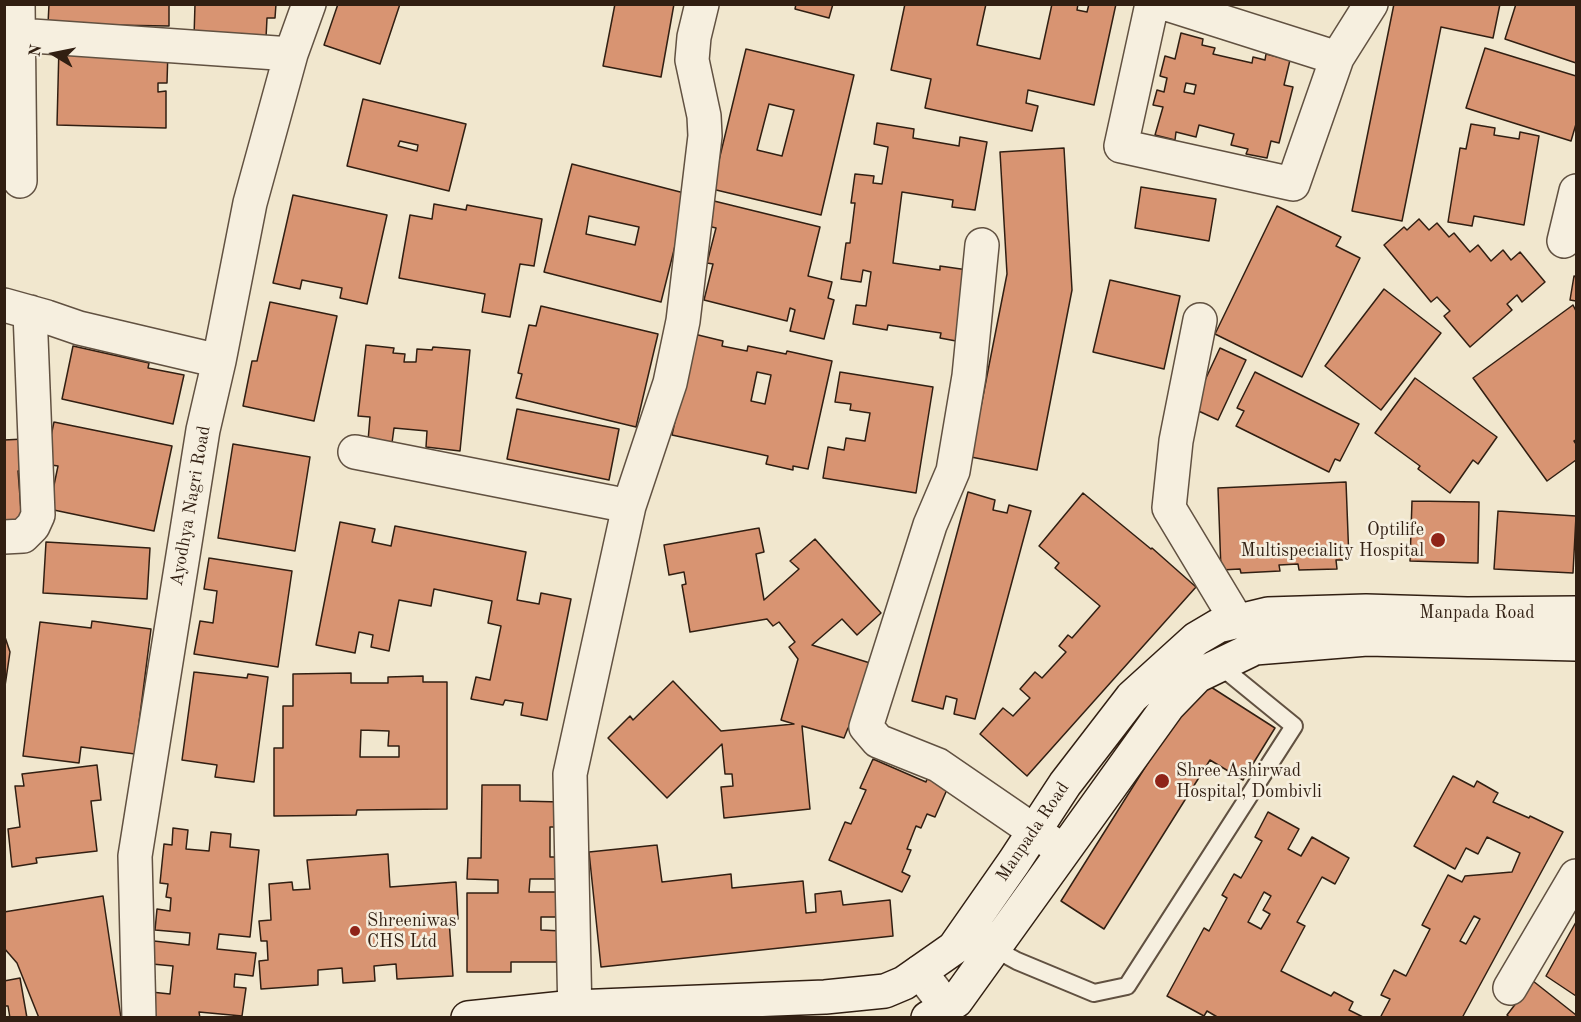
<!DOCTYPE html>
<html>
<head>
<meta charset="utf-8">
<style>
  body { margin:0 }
  #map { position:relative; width:1581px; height:1022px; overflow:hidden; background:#f1e7ce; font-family:"Old Standard TT",serif }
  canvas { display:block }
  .frame { position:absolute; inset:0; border:6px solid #311f12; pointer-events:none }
  .north { position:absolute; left:24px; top:24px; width:60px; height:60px; -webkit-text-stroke:4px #f6efdf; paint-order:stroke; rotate:280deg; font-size:16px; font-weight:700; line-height:24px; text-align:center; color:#311f12 }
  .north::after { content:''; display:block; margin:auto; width:21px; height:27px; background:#311f12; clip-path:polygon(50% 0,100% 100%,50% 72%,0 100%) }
</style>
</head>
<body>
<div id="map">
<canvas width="1581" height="1022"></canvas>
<div class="frame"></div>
<div class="north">N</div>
</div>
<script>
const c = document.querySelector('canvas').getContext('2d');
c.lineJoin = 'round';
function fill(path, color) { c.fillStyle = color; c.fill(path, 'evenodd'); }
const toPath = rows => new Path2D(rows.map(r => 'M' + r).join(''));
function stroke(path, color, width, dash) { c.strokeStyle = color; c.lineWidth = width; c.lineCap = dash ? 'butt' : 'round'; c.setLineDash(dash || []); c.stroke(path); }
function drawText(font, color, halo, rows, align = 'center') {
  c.font = font + ' "Old Standard TT",serif'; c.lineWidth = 5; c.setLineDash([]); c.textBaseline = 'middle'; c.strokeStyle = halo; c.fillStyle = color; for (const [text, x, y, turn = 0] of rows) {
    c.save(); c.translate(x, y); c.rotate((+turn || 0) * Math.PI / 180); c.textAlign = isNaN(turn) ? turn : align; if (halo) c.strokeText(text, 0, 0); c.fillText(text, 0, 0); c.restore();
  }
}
const building = toPath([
  [49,4,169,4,169,26,48,24,49,4],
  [195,4,276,4,275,18,267,18,266,38,194,37,195,4],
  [338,4,400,4,380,64,324,45,338,4],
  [615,4,674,4,661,77,603,66,615,4],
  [796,4,833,4,829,18,795,9,796,4],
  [905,4,986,4,977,45,1040,59,1052,4,1078,4,1077,10,1087,12,1089,4,1116,4,1094,105,1028,90,1026,103,1038,106,1032,131,925,108,931,79,891,70,905,4],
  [1394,4,1500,4,1493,38,1441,27,1402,221,1352,211,1394,4],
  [1516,4,1576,4,1576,63,1505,39,1516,4],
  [1181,33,1203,39,1202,45,1215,48,1213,54,1252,63,1253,57,1265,60,1266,54,1290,60,1284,85,1293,87,1279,143,1271,141,1267,158,1246,154,1248,149,1231,145,1234,134,1199,125,1196,137,1176,132,1175,140,1155,135,1163,107,1153,105,1157,90,1164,92,1167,78,1160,76,1165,56,1175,59,1181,33],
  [1186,83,1196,85,1194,94,1184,92,1186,83],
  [59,46,168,49,167,83,158,83,158,92,166,91,166,128,57,125,59,46],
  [1485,48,1576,76,1576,124,1571,141,1466,108,1485,48],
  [746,49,854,75,821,215,712,189,746,49],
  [769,104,794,110,782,156,757,150,769,104],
  [363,99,466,124,449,191,347,166,363,99],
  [400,141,418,145,417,151,398,146,400,141],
  [877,123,914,129,913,138,959,146,960,137,987,142,975,210,952,207,953,200,902,192,893,263,940,270,940,266,968,270,956,341,940,338,941,333,888,325,887,330,853,324,856,305,866,306,871,272,863,270,861,282,841,279,846,243,850,243,855,203,851,203,855,174,874,176,873,183,882,184,888,147,874,144,877,123],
  [1471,124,1495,128,1494,135,1519,139,1520,132,1539,136,1524,225,1474,216,1472,226,1448,222,1460,148,1466,149,1471,124],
  [1064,148,1072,290,1037,470,971,457,1007,274,1000,152,1064,148],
  [572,164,688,194,661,302,544,272,572,164],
  [589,216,639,227,635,245,586,234,589,216],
  [1141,187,1216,199,1209,241,1135,228,1141,187],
  [293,195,387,215,367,304,340,298,342,288,302,280,300,289,273,283,293,195],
  [714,201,820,227,808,276,832,282,828,298,834,300,824,339,790,331,795,310,790,308,787,321,704,300,713,264,707,263,716,228,708,226,714,201],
  [434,204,466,210,467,205,542,219,534,266,520,264,510,317,482,312,485,294,399,278,410,215,432,219,434,204],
  [1277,206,1341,237,1336,246,1360,258,1302,377,1215,334,1277,206],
  [1419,219,1429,230,1437,223,1449,237,1454,233,1470,252,1478,245,1491,261,1503,250,1511,260,1520,252,1545,282,1522,302,1517,295,1507,304,1512,310,1470,347,1444,316,1450,311,1437,297,1431,302,1384,245,1404,227,1407,230,1419,219],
  [1574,276,1576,277,1576,301,1570,300,1574,276],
  [1110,280,1180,296,1164,369,1093,352,1110,280],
  [1384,289,1441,333,1381,410,1325,366,1384,289],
  [270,302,337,316,314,421,243,406,252,361,257,361,270,302],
  [1573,305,1576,311,1576,440,1574,441,1576,444,1576,460,1547,481,1473,378,1573,305],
  [541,306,658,334,636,427,516,398,522,374,518,373,529,325,536,326,541,306],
  [694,334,723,341,722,346,747,351,748,346,786,354,787,351,832,361,808,469,793,466,793,470,766,464,768,456,672,435,694,334],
  [757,372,771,375,765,404,751,401,757,372],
  [366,345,394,348,393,353,405,354,404,362,416,362,417,349,432,350,433,347,470,350,460,451,426,447,427,431,394,428,392,443,368,441,370,417,358,416,366,345],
  [73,346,149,363,148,368,184,375,173,424,62,399,73,346],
  [1220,348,1246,360,1218,420,1192,408,1220,348],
  [840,372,933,387,916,493,823,478,828,447,844,450,846,438,865,441,870,413,850,410,851,404,835,402,840,372],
  [1255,372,1359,424,1340,461,1335,459,1329,472,1236,426,1244,411,1237,408,1255,372],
  [1415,378,1497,437,1478,464,1473,460,1450,493,1418,469,1420,466,1375,433,1415,378],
  [517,409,619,429,609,480,507,459,517,409],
  [54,422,172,446,154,531,49,509,58,466,45,464,54,422],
  [24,439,27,470,18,471,22,523,4,525,4,440,24,439],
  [233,444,310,457,295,551,218,538,233,444],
  [1346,482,1349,560,1336,560,1337,569,1299,570,1298,564,1279,565,1280,571,1241,573,1240,569,1221,570,1218,488,1346,482],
  [968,492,995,500,993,510,1007,513,1009,505,1031,511,975,719,954,714,957,699,946,696,943,709,912,701,968,492],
  [1083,493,1151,549,1152,548,1196,587,1027,776,980,734,1003,708,1013,716,1030,698,1020,689,1035,672,1042,678,1066,652,1059,646,1068,635,1072,638,1100,606,1055,568,1059,563,1039,546,1083,493],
  [1412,501,1479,502,1478,563,1410,561,1412,501],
  [1498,511,1576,516,1573,573,1494,569,1498,511],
  [340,522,375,529,372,542,391,546,395,526,526,552,517,600,539,604,541,593,571,599,547,720,521,715,523,703,505,700,503,705,471,699,476,677,490,680,501,626,488,623,492,601,434,589,431,606,399,600,389,651,371,647,373,635,359,632,355,653,316,645,340,522],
  [759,528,764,552,756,554,764,600,799,569,790,561,815,539,881,613,857,635,842,619,812,645,870,663,858,731,848,728,844,738,802,726,810,809,724,818,721,787,733,786,732,774,725,774,722,744,667,798,608,738,630,716,633,720,673,681,721,731,794,724,781,720,798,659,789,647,795,642,779,622,773,626,767,619,690,632,682,585,686,584,684,572,669,575,664,545,759,528],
  [46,542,150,548,147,599,43,593,46,542],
  [209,558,292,571,278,667,194,654,200,621,213,623,217,591,204,589,209,558],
  [92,621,151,629,135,754,81,747,79,763,23,756,40,622,91,628,92,621],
  [4,634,10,652,5,686,4,686,4,634],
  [194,672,247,678,248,674,268,677,254,782,215,777,217,765,182,760,194,672],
  [351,673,351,683,388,683,388,677,423,676,423,682,447,682,447,809,357,810,356,815,274,816,274,748,283,748,283,706,293,706,293,674,351,673],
  [361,730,389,731,388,746,399,746,399,757,360,757,361,730],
  [1200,680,1275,728,1243,780,1210,760,1104,929,1061,901,1200,680],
  [873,759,926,782,928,776,949,785,935,817,927,814,921,828,916,826,907,849,911,850,902,872,910,876,902,892,829,860,845,822,851,824,866,790,860,788,873,759],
  [97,765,101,800,91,801,97,851,36,858,37,863,12,867,8,829,20,827,15,786,24,786,22,774,97,765],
  [1453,776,1474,787,1477,781,1498,793,1493,802,1529,818,1530,816,1563,832,1462,1018,1380,1018,1390,999,1381,995,1394,970,1406,976,1430,929,1422,925,1448,875,1462,882,1465,876,1512,872,1520,853,1487,837,1478,854,1466,848,1455,869,1414,846,1453,776],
  [1474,916,1480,919,1466,944,1460,941,1474,916],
  [482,785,520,785,520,801,562,802,562,827,550,827,550,857,562,857,562,879,530,879,529,892,562,892,562,917,541,917,541,930,562,931,561,962,511,962,511,972,467,972,467,893,498,893,498,880,467,879,468,858,481,858,482,785],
  [1268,812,1299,829,1288,849,1301,856,1312,837,1349,858,1335,884,1322,877,1297,922,1305,926,1281,971,1331,996,1334,992,1353,1002,1349,1010,1365,1018,1219,1018,1207,1011,1204,1016,1167,996,1204,928,1209,931,1227,898,1222,895,1234,874,1241,878,1262,841,1255,837,1268,812],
  [1264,892,1271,896,1263,910,1270,914,1261,929,1248,922,1264,892],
  [173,828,188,830,186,849,209,851,211,832,231,834,230,847,259,850,250,937,219,934,217,949,256,953,253,976,235,974,234,987,246,988,242,1016,199,1012,200,1018,150,1018,151,992,170,994,173,966,152,964,154,941,189,945,190,933,155,930,157,909,170,911,171,898,166,897,168,884,160,883,164,844,172,845,173,828],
  [657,845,662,882,731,874,732,888,803,881,806,913,816,912,815,894,841,891,843,905,890,900,893,936,601,967,589,852,657,845],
  [388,854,390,887,456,882,458,919,449,920,453,976,397,979,396,964,374,966,375,981,343,983,342,968,318,970,318,985,261,989,259,961,268,960,267,941,261,941,259,921,271,920,269,884,292,882,293,890,310,889,307,860,388,854],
  [103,896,121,1018,39,1018,17,963,4,948,4,912,103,896],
  [1576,922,1576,996,1546,976,1576,922],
  [20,978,27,1018,10,1018,8,1006,4,1006,4,981,20,978],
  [1533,981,1576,1015,1576,1018,1510,1018,1507,1015,1533,981]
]);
const lane = toPath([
  [995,949,1017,961,1094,993,1127,986,1294,726,1218,664]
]);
const street = toPath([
  [18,4,20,181],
  [1152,4,1121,146,1293,184,1337,58,1371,4],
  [1167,4,1337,58],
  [18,35,291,54],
  [1564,241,1576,191],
  [982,245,969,376,953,471,930,525,866,727,878,741,938,765,1059,848],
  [4,305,47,317,79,328,219,361],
  [1200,320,1176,441,1169,508,1237,621],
  [355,452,629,506],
  [4,537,23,536,33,526,38,515,30,312],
  [920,972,947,1007],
  [1510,988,1576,876],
  [139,1018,135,856,203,430,219,361,250,203,291,54,309,4],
  [575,1018,570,774,629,506,670,383,683,321,705,136,704,116,692,60,694,37,702,4]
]);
const secondary = toPath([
  [468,1018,574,1007,825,997,885,991,904,983,954,948,1014,862,1065,784,1132,697,1196,639,1218,626,1268,614,1366,611,1467,614,1576,613],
  [928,1018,956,1001,1168,706,1197,676,1255,648,1367,639,1576,644]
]);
const markers = [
  [1438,540,8,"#8f2418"],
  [1162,781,8,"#8f2418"],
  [355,931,6,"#8f2418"]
];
const streetNames = [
  ["Ayodhya Nagri Road",191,506,-80],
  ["Manpada Road",1477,613],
  ["Manpada Road",1033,832,-56]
];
const poiNames = [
  ["Optilife",1424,530,"right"],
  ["Multispeciality Hospital",1424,551,"right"],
  ["Shree Ashirwad",1176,771],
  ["Hospital, Dombivli",1176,792],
  ["Shreeniwas",367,921],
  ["CHS Ltd",367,942]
];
fill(building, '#d89472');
stroke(building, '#311f12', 1.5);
stroke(lane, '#615141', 20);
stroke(street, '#615141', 36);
stroke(secondary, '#311f12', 36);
stroke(lane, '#f6efdf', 16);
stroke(street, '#f6efdf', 33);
stroke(secondary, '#f6efdf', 33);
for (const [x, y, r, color] of markers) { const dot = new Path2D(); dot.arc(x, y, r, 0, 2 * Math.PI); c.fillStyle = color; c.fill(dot); stroke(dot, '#f6efdf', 2); }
drawText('18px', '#311f12', '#f6efdf', streetNames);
drawText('18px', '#311f12', '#f6efdf', poiNames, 'left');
</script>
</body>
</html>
